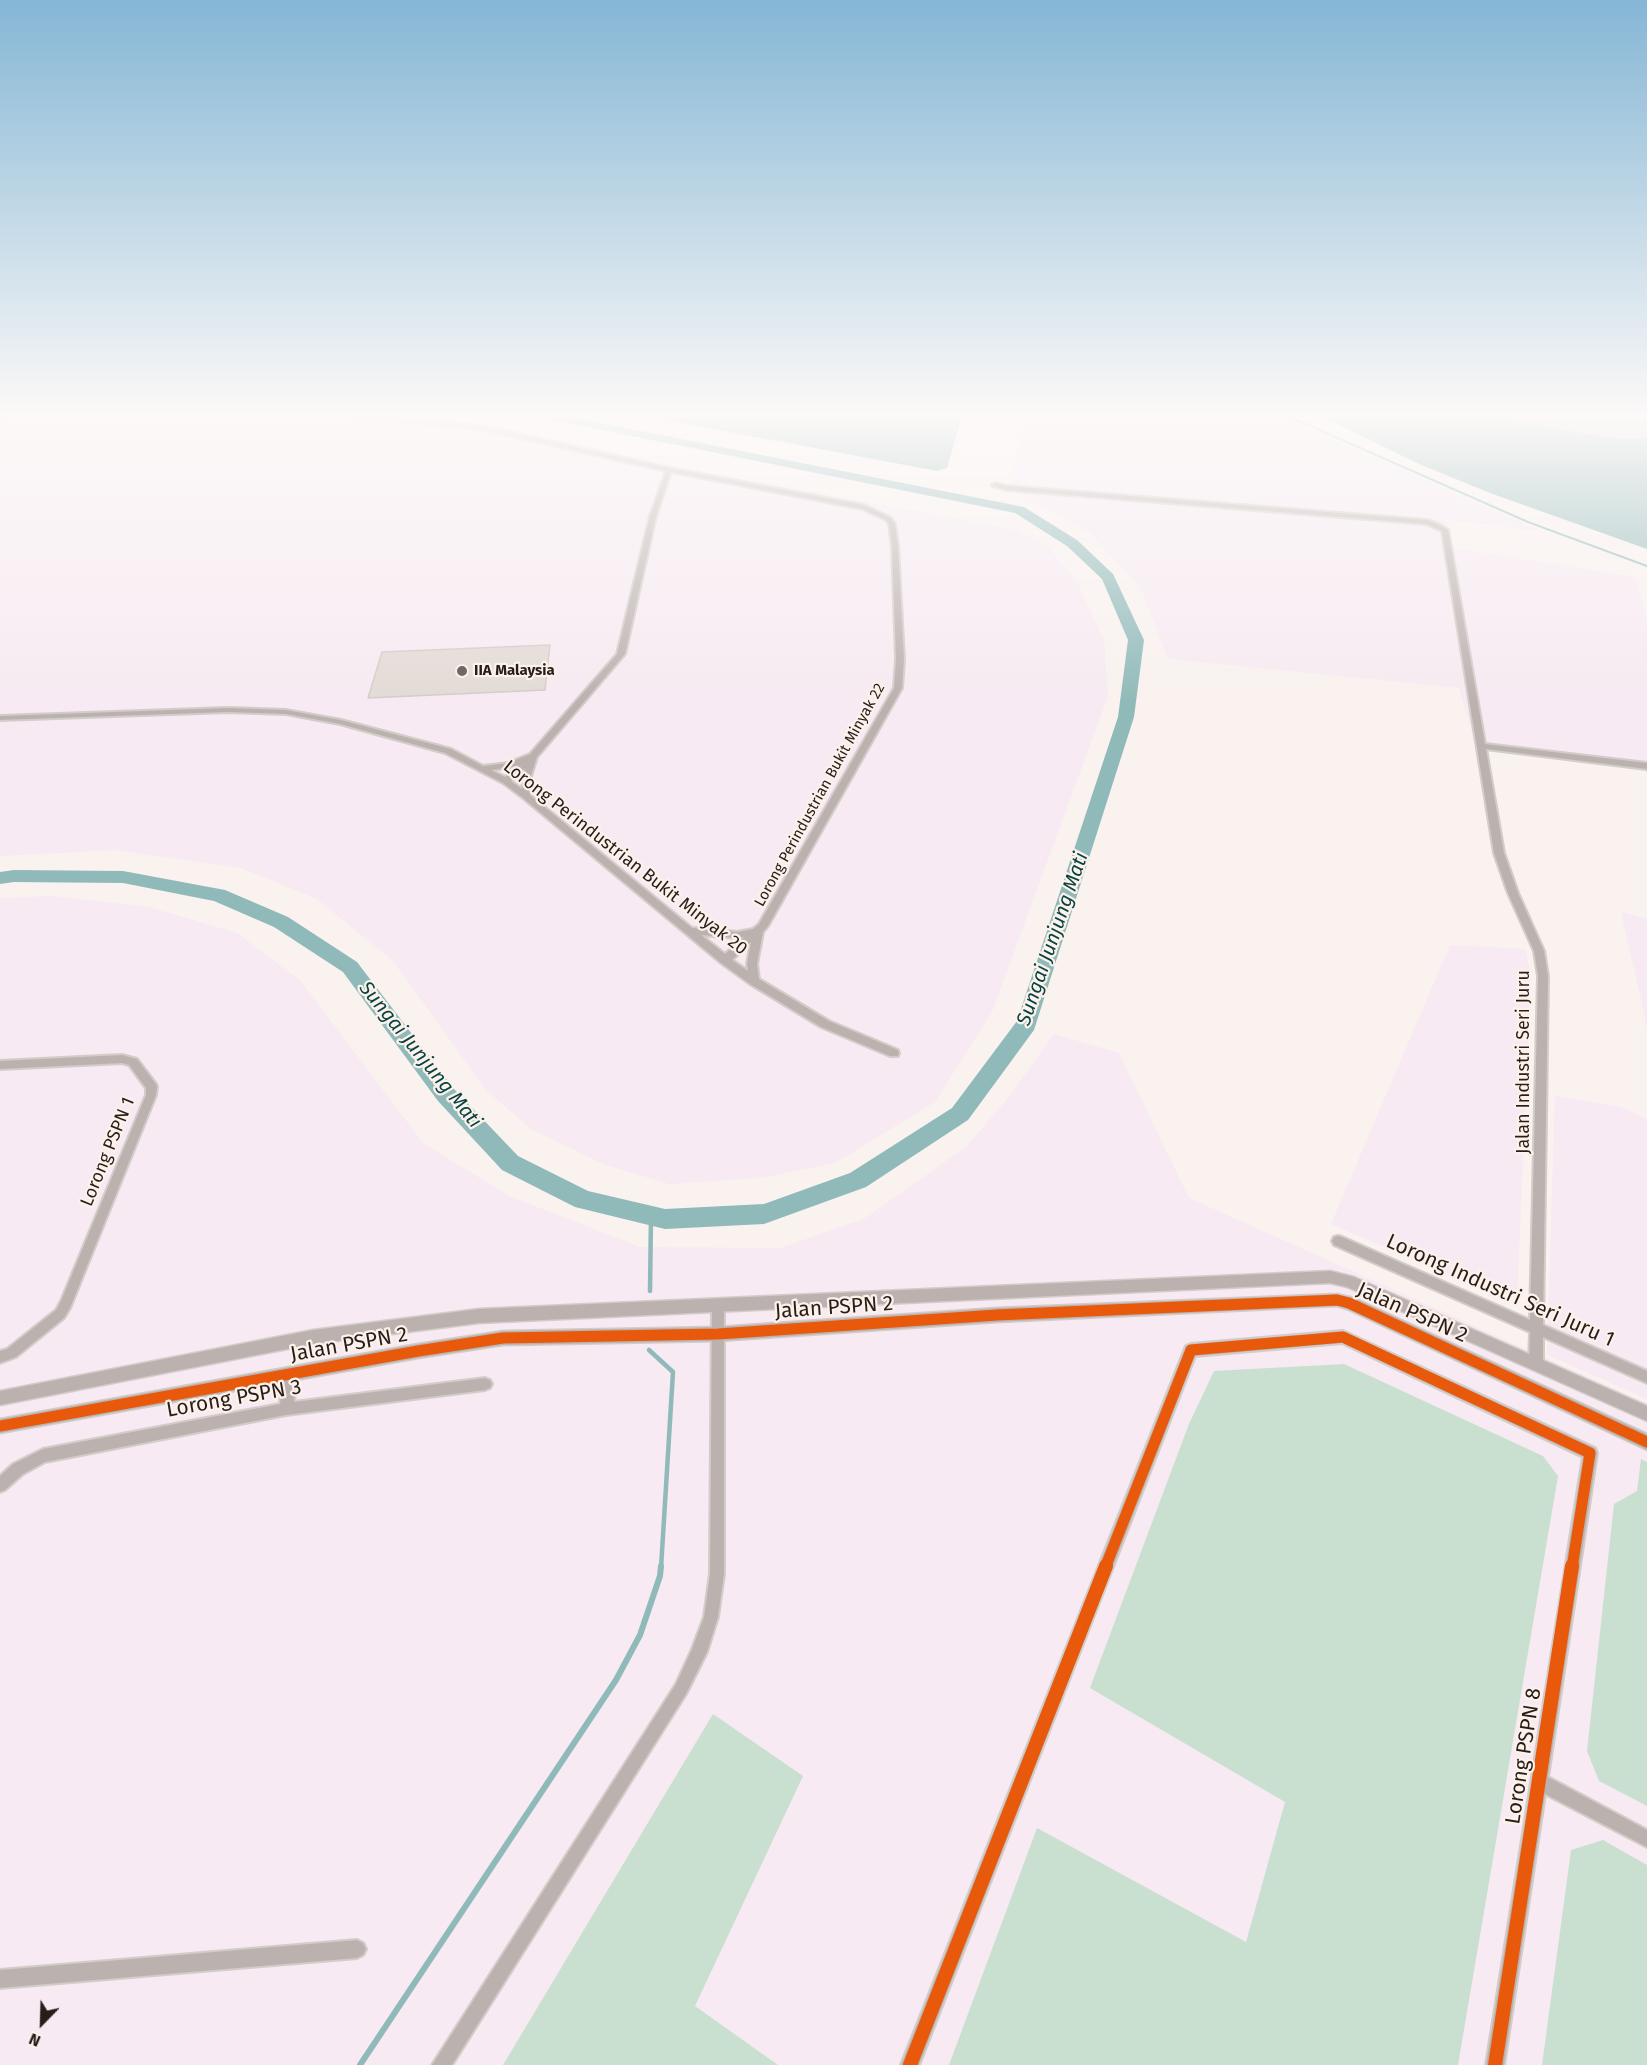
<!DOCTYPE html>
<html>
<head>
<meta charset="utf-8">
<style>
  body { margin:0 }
  #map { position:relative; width:1647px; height:2065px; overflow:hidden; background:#f9f2ef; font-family:"Fira Sans",sans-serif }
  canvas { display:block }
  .north { position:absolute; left:12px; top:1993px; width:60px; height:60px; -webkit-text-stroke:4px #fdf1eb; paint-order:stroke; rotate:203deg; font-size:16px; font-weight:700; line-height:24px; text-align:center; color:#281e19 }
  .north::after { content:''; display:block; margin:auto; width:21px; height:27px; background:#281e19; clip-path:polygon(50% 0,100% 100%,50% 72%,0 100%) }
</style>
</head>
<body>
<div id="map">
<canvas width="1647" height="2065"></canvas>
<div class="north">N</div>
</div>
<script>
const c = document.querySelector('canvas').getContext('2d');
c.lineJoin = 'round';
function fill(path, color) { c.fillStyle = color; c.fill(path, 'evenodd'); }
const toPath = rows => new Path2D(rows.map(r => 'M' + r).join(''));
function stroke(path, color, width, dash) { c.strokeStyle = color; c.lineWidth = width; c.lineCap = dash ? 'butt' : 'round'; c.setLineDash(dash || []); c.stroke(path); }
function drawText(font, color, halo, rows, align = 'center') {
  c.font = font + ' "Fira Sans",sans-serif'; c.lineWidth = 4.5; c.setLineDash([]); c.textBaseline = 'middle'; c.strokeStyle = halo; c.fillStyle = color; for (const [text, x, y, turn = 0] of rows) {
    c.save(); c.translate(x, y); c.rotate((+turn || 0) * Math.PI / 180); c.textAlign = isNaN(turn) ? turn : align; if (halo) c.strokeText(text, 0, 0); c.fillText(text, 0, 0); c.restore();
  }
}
const industrial = toPath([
  [0,413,367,413,476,422,575,442,635,458,1013,529,1045,543,1076,579,1104,640,1108,696,992,1012,935,1102,835,1163,760,1178,669,1184,603,1164,531,1129,486,1090,393,961,317,899,241,868,115,850,0,856],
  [1026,413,1275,413,1540,531,1446,520,1454,548,1636,577,1647,621,1647,774,1645,770,1476,746,1459,688,1168,659,1140,587,1087,530,1027,499,1010,483],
  [52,896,149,907,237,933,300,980,423,1143,509,1196,640,1247,780,1248,864,1219,966,1147,1008,1098,1054,1034,1119,1053,1189,1198,1647,1403,1647,2065,0,2065,0,898],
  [1621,912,1647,919,1647,1026],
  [1450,945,1525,949,1531,975,1517,1297,1503,1298,1331,1224],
  [1555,1096,1621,1107,1647,1119,1647,1399,1547,1355]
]);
const forest = toPath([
  [1489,413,1647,413,1647,438,1617,439,1510,421],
  [1344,1364,1543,1456,1558,1476,1458,2065,949,2065,1037,1828,1246,1942,1285,1802,1090,1688,1189,1424,1214,1371],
  [1641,1459,1647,1462,1647,1806,1599,1781,1587,1751,1614,1504,1637,1491],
  [713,1714,803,1776,695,2006,778,2065,503,2065],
  [1603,1840,1647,1865,1647,2065,1542,2065,1571,1850]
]);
const water = toPath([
  [656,413,963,413,947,468,937,471,655,418],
  [1315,413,1489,413,1510,421,1617,439,1647,438,1647,549,1490,493,1419,464]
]);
const streamFar2 = toPath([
  [1281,413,1528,522,1647,566]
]);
const streamFar1 = toPath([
  [650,1291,651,1216],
  [649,1350,673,1372,661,1568]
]);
const stream = toPath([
  [360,2065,616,1680,640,1635,660,1576,661,1566]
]);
const river = toPath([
  [527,413,550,413,1024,507,1077,540,1113,574,1144,640,1134,717,1034,1030,968,1120,866,1187,764,1224,665,1229,575,1207,502,1170,438,1101,343,972,274,927,214,901,123,883,14,882,0,884,0,872,14,870,123,871,225,890,288,917,357,962,454,1089,518,1156,588,1191,665,1209,764,1204,850,1173,952,1108,1017,1021,1118,717,1128,640,1102,579,1067,546,1015,513,533,416,527,413]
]);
const building = toPath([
  [550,645,545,690,368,698,382,652,550,645]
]);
const minor = toPath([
  [15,413,25,413,0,421,0,417,15,413],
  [323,413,344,413,483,426,669,468,864,505,891,518,895,524,898,546,904,659,902,688,768,926,763,932,757,964,759,979,829,1021,898,1050,899,1053,898,1056,890,1056,821,1027,750,984,721,963,523,798,503,783,445,753,340,724,286,714,228,712,0,720,0,716,228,708,286,710,341,720,451,749,483,766,508,763,530,754,617,654,650,516,666,471,483,430,326,415,323,413],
  [671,472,862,509,886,520,889,524,892,546,896,659,894,688,759,924,753,929,737,932,692,928,530,795,531,776,537,757,625,654,656,516,671,472],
  [519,765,505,777,491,770,509,768,519,765],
  [525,768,523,776,522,789,511,781,525,768],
  [701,935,737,938,744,937,725,954,701,935],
  [751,942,747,964,748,971,732,960,751,942],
  [995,483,1007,486,1427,520,1438,524,1448,530,1485,744,1647,763,1647,769,1486,749,1504,853,1518,893,1544,951,1548,976,1543,1325,1647,1371,1647,1383,1543,1337,1543,1364,1541,1368,1536,1370,1531,1368,1529,1364,1530,1332,1334,1245,1332,1241,1334,1237,1338,1236,1342,1237,1530,1320,1538,976,1534,951,1508,893,1494,853,1442,531,1426,524,1007,490,993,486,992,485,995,483],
  [122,1055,137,1059,156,1084,157,1087,156,1095,70,1308,64,1318,16,1357,0,1363,0,1351,7,1349,56,1310,61,1301,146,1095,146,1088,129,1065,122,1063,0,1069,0,1061,122,1055],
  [718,1300,722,1302,724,1306,724,1574,718,1617,707,1652,686,1694,452,2065,432,2065,676,1684,692,1649,704,1617,710,1574,712,1306,714,1302,718,1300],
  [1343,1331,1595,1448,1597,1453,1548,1777,1647,1830,1647,1847,1545,1794,1504,2065,1486,2065,1583,1457,1342,1343,1195,1356,919,2065,901,2065,1186,1346,1191,1344,1343,1331],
  [290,1368,295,1370,297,1374,294,1402,485,1378,490,1380,492,1384,490,1388,485,1390,286,1415,45,1462,23,1474,5,1490,0,1492,0,1476,13,1464,43,1449,280,1404,283,1374,285,1370,290,1368],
  [357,1940,363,1943,366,1949,363,1955,357,1958,0,1988,0,1970,357,1940]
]);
const tertiary = toPath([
  [0,413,4,413,0,416,0,413],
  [1330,1271,1354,1277,1647,1406,1647,1421,1347,1287,1330,1283,479,1323,313,1344,0,1405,0,1391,313,1330,479,1309,1330,1271],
  [1337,1294,1354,1298,1647,1434,1647,1450,1347,1309,1337,1306,997,1322,718,1341,503,1345,418,1358,0,1433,0,1419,418,1344,503,1331,718,1327,997,1308,1337,1294]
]);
const cyclewayFar1 = toPath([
  [0,1426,418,1351,503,1338,718,1334,997,1315,1337,1300,1349,1303,1647,1442],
  [1105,1568,1191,1350,1343,1337,1590,1453,1572,1568]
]);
const cycleway = toPath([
  [910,2065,1106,1566],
  [1495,2065,1572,1566]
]);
const markers = [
  [462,671,6,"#716864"]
];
const farPoinames = [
  ["IIA Malaysia",474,671]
];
const farStreetnames = [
  ["Lorong Perindustrian Bukit Minyak 22",820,795,-61]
];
const streetNames = [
  ["Lorong Perindustrian Bukit Minyak 20",625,858,38],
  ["Jalan Industri Seri Juru",1524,1062,-90],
  ["Lorong PSPN 1",108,1152,-68]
];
const waterNames = [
  ["Sungai Junjung Mati",1053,939,-71],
  ["Sungai Junjung Mati",420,1055,51]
];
const nearStreetnames = [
  ["Lorong Industri Seri Juru 1",1500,1291,24],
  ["Jalan PSPN 2",834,1308,-4],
  ["Jalan PSPN 2",1412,1313,24],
  ["Jalan PSPN 2",349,1345,-10],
  ["Lorong PSPN 3",234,1399,-10],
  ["Lorong PSPN 8",1524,1756,-81]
];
fill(industrial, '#f7eaf2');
fill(forest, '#c9e0d0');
fill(water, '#90bab9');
stroke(streamFar2, '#90bab9', 2);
stroke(streamFar1, '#90bab9', 4.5);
stroke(stream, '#90bab9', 6);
fill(river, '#90bab9');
fill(building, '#e2dad5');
stroke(building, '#d4ccc8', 1.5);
stroke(minor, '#d3cdc9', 4);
stroke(tertiary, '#d3cdc9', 3);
fill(minor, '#bbb2b0');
fill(tertiary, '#bbb2b0');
stroke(cyclewayFar1, '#e8590c', 11);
stroke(cycleway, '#e8590c', 14);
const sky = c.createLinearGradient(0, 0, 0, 702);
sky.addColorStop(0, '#85b6d5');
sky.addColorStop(0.59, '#fcf9f8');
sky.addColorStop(1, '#fcf9f800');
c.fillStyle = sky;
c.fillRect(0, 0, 1647, 702);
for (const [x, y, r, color] of markers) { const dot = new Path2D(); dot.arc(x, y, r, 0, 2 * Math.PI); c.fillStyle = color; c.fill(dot); stroke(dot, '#fdf1eb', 2); }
drawText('bold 15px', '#281e19', '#fdf1eb', farPoinames, 'left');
drawText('15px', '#281e19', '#fdf1eb', farStreetnames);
drawText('18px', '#281e19', '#fdf1eb', streetNames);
drawText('italic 20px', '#064444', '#fdf1eb', waterNames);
drawText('21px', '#281e19', '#fdf1eb', nearStreetnames);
</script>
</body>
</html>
